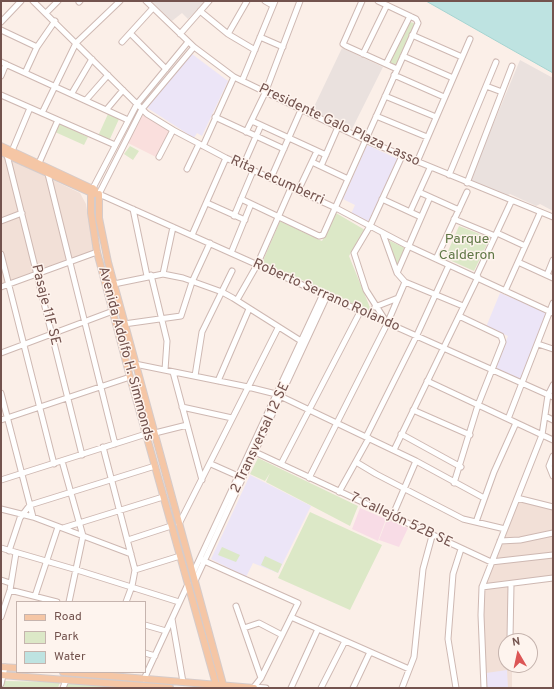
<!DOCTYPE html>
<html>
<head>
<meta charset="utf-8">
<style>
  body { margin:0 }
  #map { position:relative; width:554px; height:689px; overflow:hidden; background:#fbefe8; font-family:Overpass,sans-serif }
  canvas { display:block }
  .frame { position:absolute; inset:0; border:2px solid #73534e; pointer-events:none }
  .legend { position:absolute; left:16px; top:601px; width:130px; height:72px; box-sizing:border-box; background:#fef4ee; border:1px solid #c6b4ae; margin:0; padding:5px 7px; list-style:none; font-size:12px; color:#73534e }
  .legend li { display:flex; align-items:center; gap:8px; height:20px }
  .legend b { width:20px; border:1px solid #c6b4ae }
  .north { position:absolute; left:498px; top:633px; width:40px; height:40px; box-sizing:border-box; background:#fef4ee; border:1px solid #c6b4ae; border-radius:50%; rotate:351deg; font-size:11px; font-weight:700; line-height:16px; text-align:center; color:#73534e }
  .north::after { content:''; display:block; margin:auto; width:14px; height:18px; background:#dc5656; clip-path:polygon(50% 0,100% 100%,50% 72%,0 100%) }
</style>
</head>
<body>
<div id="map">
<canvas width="554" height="689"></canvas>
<div class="frame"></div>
<ul class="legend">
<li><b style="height:5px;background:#f5c6a5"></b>Road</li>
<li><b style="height:11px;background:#dce8c7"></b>Park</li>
<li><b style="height:11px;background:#bee3e1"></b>Water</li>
</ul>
<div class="north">N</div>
</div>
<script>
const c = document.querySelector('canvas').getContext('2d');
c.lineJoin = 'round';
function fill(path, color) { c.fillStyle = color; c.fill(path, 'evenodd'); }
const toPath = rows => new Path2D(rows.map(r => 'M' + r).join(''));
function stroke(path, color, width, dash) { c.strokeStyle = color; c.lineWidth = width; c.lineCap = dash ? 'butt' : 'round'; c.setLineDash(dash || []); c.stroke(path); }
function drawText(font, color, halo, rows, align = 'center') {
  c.font = font + ' Overpass,sans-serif'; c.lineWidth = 3; c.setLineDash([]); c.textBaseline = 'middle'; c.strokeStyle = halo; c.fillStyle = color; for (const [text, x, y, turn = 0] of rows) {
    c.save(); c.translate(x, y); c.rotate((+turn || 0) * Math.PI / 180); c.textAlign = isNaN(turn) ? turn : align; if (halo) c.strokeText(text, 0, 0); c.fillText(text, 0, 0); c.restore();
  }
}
const residential = toPath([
  [1,155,80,193,86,204,94,251,1,284],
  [517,501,553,508,553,577,509,583,511,641,506,641,506,665,512,665,512,688,483,688,481,587]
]);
const commercial = toPath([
  [142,115,171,130,156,157,128,143]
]);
const industrial = toPath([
  [151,1,205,1,188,19,182,13,172,21],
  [342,48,383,67,352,129,312,111],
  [520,60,553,78,553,211,540,204,536,206,510,194,506,196,470,180]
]);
const education = toPath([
  [192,54,228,81,202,136,197,133,194,138,146,107],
  [367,145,398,159,368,222,351,214,355,205,343,199],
  [500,293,549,313,520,380,494,369,508,336,486,327],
  [250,475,311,506,278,573,253,563,246,577,211,559],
  [507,670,508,688,487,687,486,673]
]);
const medical = toPath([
  [360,508,386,519,378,541,352,529],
  [387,519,408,528,399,547,379,540]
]);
const green = toPath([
  [408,21,416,24,397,66,388,63],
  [108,114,119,119,109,141,98,136],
  [59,123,88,137,84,145,55,132],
  [130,146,139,151,133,160,124,154,127,150,132,153,127,150],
  [336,213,365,230,349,256,371,310,369,312,328,291,262,263,280,221,322,241],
  [459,226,490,238,474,271,445,258],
  [386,239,405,248,396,267],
  [258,458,358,506,350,526,266,482,270,473,265,481,250,474],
  [310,512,382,545,350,610,278,578],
  [222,547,240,555,236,562,218,555],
  [265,556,282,564,278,573,261,565],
  [4,681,60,682,58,688,3,688],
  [67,683,116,687,66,688]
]);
const water = toPath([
  [426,1,553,1,553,73,507,47,426,1]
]);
const minor = toPath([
  [33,1,147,114,173,130,226,158,336,208,408,246,553,313],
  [146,1,194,47,234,77,365,140,553,217],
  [265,1,272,5],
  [362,1,343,44,346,46,397,69],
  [79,2,80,1],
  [200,11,228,34,255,50],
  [46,13,58,1],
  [1,22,21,1],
  [1,30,37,47],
  [131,34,166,69],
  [180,34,209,1],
  [228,34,247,1],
  [412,35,462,57],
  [260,37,283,47],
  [122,42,153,8],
  [194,47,142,109,99,194,553,397],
  [363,54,387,5],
  [403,56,453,78],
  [1,62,128,120],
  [386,64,410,16],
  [25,73,37,47,55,21],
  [394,75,444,97],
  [1,76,6,64],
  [242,81,275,1],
  [486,86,502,92],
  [72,93,92,59],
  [1,95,115,145],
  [385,96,436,117],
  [86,100,108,75],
  [107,109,123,90],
  [42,113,76,43,120,1],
  [376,116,427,137],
  [215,117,284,149],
  [252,121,326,155],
  [246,132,265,93,300,1],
  [203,146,234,77],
  [12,151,30,108],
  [7,155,82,455],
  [159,157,173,130],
  [312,162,348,179],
  [417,162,470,39],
  [39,163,58,120],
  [243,166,261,125],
  [321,166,338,127],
  [187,169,199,144],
  [48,174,115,444],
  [449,175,496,62],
  [271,178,301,110],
  [467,183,512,66],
  [93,188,137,104,188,42],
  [298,191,317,151],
  [419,192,459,210],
  [241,199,319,236,323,235,418,23,416,19,378,1],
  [382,199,421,217],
  [207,203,245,220],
  [133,209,147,276],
  [410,212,430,168],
  [234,216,253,171],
  [454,219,495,236],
  [1,221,22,213],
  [497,233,525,246],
  [383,234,397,273],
  [192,235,226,158],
  [231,253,251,204],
  [1,254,54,464],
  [436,259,467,192],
  [518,262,553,278],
  [163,274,173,227],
  [151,275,167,341,165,370],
  [547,275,553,260],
  [476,277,511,202],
  [405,282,463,306],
  [114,284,163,274,183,278,222,292,233,298,301,341],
  [1,287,97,252],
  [505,291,540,213],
  [237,300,257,265,291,188],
  [375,307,398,298],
  [387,323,366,290,354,253,370,226,402,156],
  [124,324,181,316,192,282,210,243],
  [538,344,553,349],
  [1,353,113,311],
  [135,364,248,387,276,394],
  [173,372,202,480],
  [195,376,202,332,232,271],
  [218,381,249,309],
  [427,381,553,440],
  [1,393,33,517],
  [280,396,416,461,484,498],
  [182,407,232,418],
  [413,410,470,435],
  [545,416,553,420],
  [508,419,553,303],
  [1,420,130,377],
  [155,433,187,425],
  [401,434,461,467],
  [366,437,416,337,449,265],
  [103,447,135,570,132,586,126,602],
  [394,450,478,277],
  [255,452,491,562,553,555],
  [553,456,549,466,553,476],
  [62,461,83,536,69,602],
  [356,462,376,474,463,519,505,529],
  [211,464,238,476],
  [281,464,360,312],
  [309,478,387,324,405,282,397,273,430,197],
  [1,480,146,434],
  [454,483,478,405,503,342,501,336,459,316],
  [339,492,369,438],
  [517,498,553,507],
  [1,509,33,517,131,554],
  [392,517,416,461],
  [476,522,494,472,516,423],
  [179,524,278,328],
  [63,528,163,497],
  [128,540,171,526],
  [500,541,520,540,553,533],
  [1,548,77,570,179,602],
  [9,551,20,518,30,505,155,466],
  [202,560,298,603,261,678,254,687],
  [135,570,180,556],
  [193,573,323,294],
  [1,580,10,583],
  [195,581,327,296],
  [482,587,553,578],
  [10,590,57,602],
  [35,596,58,527],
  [236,606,261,678],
  [1,617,10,590,16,553],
  [291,617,409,669],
  [172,619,183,682],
  [145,625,166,631],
  [244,628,259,623,282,635],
  [510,638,511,585],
  [145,653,155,656],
  [144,679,188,584],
  [1,684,5,667],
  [254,687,266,688],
  [63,688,66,680],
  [291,688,318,629],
  [321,688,345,641],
  [353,688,370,652],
  [402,688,414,657,423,569,432,536],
  [456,688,448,639,453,574,461,549],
  [484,688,481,615,482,587,542,435,548,395,553,385]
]);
const major = toPath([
  [1,146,95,190],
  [1,152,94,194],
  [93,188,91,194,91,213,97,252,130,377,217,688],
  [99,194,99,218,108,262,224,688],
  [1,667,17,668],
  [63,672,254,688],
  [1,675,170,688]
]);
const streetNames = [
  ["Presidente Galo Plaza Lasso",339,126,25],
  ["Rita Lecumberri",277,181,24],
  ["Roberto Serrano Rolando",326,296,24],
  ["Pasaje 11F SE",45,305,76],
  ["Avenida Adolfo H. Simmonds",125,354,75],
  ["2 Transversal 12 SE",261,438,-65],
  ["7 Callejón 52B SE",401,521,25]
];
const parkNames = [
  ["Parque",467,240],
  ["Calderon",467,256]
];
fill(residential, '#f2e0d7');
fill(commercial, '#fadfdd');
fill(industrial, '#eae1de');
fill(education, '#ece5f7');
fill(medical, '#f8dce6');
fill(green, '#dce8c7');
fill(water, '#bee3e1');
stroke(water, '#a5d4d1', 1);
stroke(minor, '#ceb8b2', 7);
stroke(major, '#d5cbca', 8);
stroke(minor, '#fff', 5);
stroke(major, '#f5c6a5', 6);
drawText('14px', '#73534e', '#fef4ee', streetNames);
drawText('14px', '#607846', '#fef4ee', parkNames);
</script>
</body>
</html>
